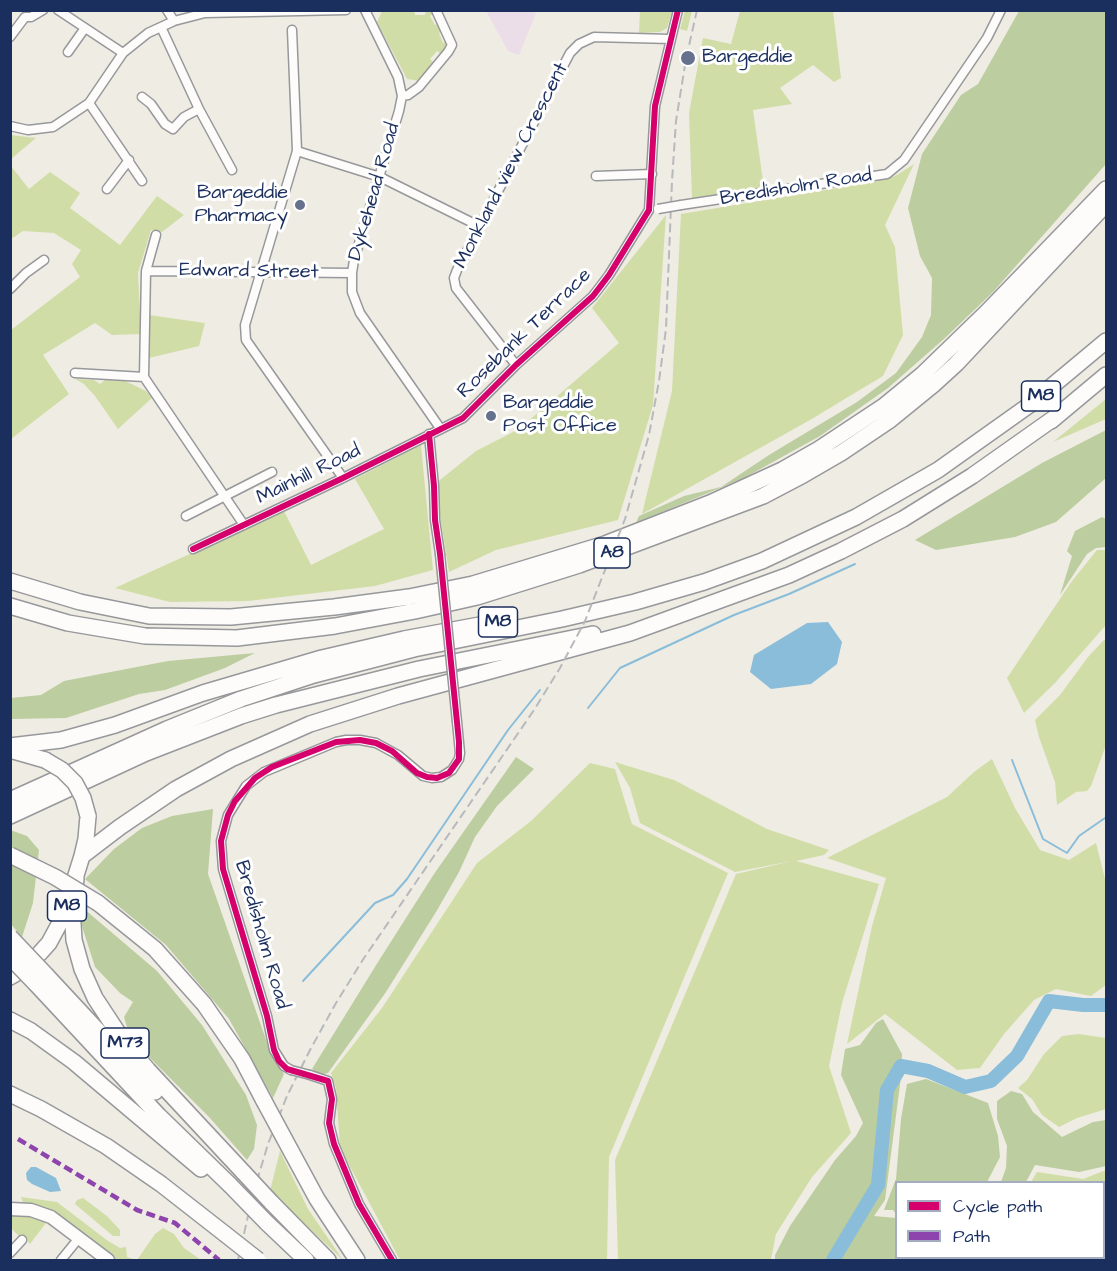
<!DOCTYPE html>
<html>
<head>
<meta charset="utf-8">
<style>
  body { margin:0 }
  #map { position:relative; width:1117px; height:1271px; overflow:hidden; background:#efece3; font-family:"Architects Daughter",sans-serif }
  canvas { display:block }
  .frame { position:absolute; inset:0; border:12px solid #1b2f5e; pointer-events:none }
  .legend { position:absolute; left:895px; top:1181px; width:210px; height:78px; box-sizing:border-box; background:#fff; border:2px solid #a4acbf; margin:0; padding:8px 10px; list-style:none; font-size:18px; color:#1b2f5e }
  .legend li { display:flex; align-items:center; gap:12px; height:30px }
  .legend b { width:30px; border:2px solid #a4acbf }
</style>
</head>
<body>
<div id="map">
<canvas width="1117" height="1271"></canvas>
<div class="frame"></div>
<ul class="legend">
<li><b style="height:8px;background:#d6006c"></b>Cycle path</li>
<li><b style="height:8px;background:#8e44ad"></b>Path</li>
</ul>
</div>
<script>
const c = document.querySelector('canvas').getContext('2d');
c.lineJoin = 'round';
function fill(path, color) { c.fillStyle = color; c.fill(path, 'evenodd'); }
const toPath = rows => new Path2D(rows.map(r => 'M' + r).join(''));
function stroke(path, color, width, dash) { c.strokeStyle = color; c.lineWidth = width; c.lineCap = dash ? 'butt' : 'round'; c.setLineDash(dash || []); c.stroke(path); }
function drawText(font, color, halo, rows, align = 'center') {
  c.font = font + ' "Architects Daughter",sans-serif'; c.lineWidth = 6; c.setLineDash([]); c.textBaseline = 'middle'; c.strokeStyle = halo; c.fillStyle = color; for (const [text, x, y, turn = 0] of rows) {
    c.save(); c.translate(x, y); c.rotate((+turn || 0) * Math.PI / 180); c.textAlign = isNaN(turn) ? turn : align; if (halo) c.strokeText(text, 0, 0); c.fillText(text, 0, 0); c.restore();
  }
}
const built = toPath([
  [486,11,537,11,519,55,508,51]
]);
const green = toPath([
  [382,11,414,11,415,15,425,15,426,11,430,11,435,13,430,16,435,25,441,23,444,30,439,33,443,43,449,40,450,44,442,55,437,51,430,59,435,64,420,81,407,79,377,22],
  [640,11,672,11,667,28,660,32,639,33],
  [685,11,692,11,687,31,680,29],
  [740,11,833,11,841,78,834,82,813,65,780,88,792,104,753,110,764,188,692,199,689,113,703,38,731,44],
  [11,135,36,138,11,159],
  [914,164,885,225,895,247,903,335,883,376,810,420,642,514,672,391,681,214,879,181,897,175],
  [11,166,29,189,50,172,80,193,70,208,120,245,157,196,184,215,162,232,151,230,138,273,141,334,112,335,95,323,43,355,69,394,11,439,11,330,80,277,72,264,81,250,54,233,23,231,11,239],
  [666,215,653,405,618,520,496,550,449,572,435,484,476,451,519,429,619,343,592,308],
  [149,315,205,323,199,346,149,358],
  [75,379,94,380,100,384,105,380,125,381,146,391,152,398,118,429,95,396,84,384],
  [1106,399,1106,419,1053,442],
  [421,445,433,570,375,586,248,601,170,602,115,588,284,511,311,565,384,529,355,479],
  [1097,550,1106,550,1106,625,1055,683,1024,713,1007,678,1072,581],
  [1104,640,1106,640,1106,745,1091,786,1087,791,1076,792,1057,805,1055,782,1039,737,1035,720,1060,695,1088,657],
  [992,759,1015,808,1040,850,1069,860,1096,843,1106,883,1106,985,1091,996,1056,989,1034,1000,1004,1034,980,1068,957,1070,885,1014,847,1044,872,926,886,878,827,858,947,797,974,772],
  [615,762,674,780,767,829,829,850,824,855,796,861,879,884,842,1003,829,1066,851,1133,812,1177,776,1234,771,1260,618,1260,615,1160,736,874,792,861,735,872,640,823,630,788],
  [590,763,615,769,632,824,728,873,609,1157,607,1260,400,1260,340,1148,336,1088,331,1073,382,1008,477,863,531,821],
  [1079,1034,1106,1038,1106,1109,1077,1118,1059,1127,1042,1115,1032,1099,1018,1088,1027,1080,1044,1054,1062,1036],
  [280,1151,308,1209,343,1260,270,1191],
  [1106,1170,1106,1260,982,1260,981,1258,1104,1258,1104,1182,1031,1182,1037,1172,1083,1179],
  [21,1197,57,1202,108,1241,120,1248,126,1247,127,1257,137,1260,155,1234,163,1228,174,1234,184,1248,201,1260,115,1260,64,1222,24,1205],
  [83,1198,107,1216,120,1230,120,1236,113,1236,75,1204,77,1200],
  [11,1214,23,1214,44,1219,67,1235,66,1236,46,1223,30,1244,23,1235,20,1237,11,1228]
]);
const forest = toPath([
  [1019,11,1106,11,1106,164,993,292,945,338,888,388,820,436,744,478,636,523,639,516,684,496,721,487,769,455,857,402,896,373,922,337,931,315,932,278,920,256,908,208,922,154,961,95,978,84],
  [1106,430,1106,478,1056,522,1015,537,936,550,915,540,1042,463],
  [1102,517,1106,519,1106,547,1096,548,1087,554,1060,595,1072,556,1067,551,1075,531],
  [255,653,225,668,165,690,139,694,66,718,11,719,11,698,41,695,64,681,168,661],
  [516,757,534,769,497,806,475,837,459,872,436,912,386,992,328,1073,319,1075,312,1069,378,962,434,874],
  [213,809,208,874,271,1054,284,1074,273,1098,229,1019,166,945,85,879,114,849,142,828,172,816],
  [13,831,27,836,39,850,33,903,22,937,11,924,10,832],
  [83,908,157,971,202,1025,246,1095,257,1125,254,1149,247,1160,209,1117,130,1038,124,1017,133,1002,120,993,95,967,80,920],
  [883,1019,902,1054,901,1077,885,1200,874,1216,896,1218,896,1258,978,1258,978,1260,775,1260,775,1255,790,1226,835,1160,856,1136,863,1123,841,1075,845,1049,860,1045,876,1023],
  [926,1079,988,1103,998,1136,1000,1157,987,1182,896,1182,896,1214,893,1210,884,1210,896,1179,901,1119,907,1084],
  [1011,1091,1022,1094,1033,1112,1062,1137,1093,1122,1106,1120,1106,1166,1079,1172,1035,1165,1026,1182,1001,1182,1006,1168,1007,1146,997,1119,997,1101]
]);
const water = toPath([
  [828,622,842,642,837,664,811,684,771,689,750,672,754,655,807,623],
  [31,1167,36,1167,56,1178,61,1191,50,1192,32,1184,27,1180,26,1173]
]);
const stream = toPath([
  [588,708,620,668,734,615,789,594,855,564],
  [1012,760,1043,839,1067,853,1079,836,1105,818,1106,819],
  [303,981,375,903,393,895,407,879,508,730,540,690]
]);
const river = toPath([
  [833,1260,878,1185,887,1090,901,1066,928,1071,965,1087,991,1081,1017,1056,1049,1001,1083,1005,1106,1005]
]);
const street = toPath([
  [58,10,123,53],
  [167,10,174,21],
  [365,10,398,77,402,96,399,111,354,260,352,273,352,292,360,313,440,428],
  [161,27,199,109,232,170],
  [292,30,297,151,245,325,246,340,343,478],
  [10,37,25,17,31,17,43,10],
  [68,52,85,28],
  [402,96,408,95,419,87,448,52,452,45,436,10],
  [142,97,151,104,165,124,173,129,184,117,199,109],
  [89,103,142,181],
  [10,126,28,130,53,127,89,103,123,53,148,33,174,21,205,13,346,10],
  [297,151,380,177,479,226],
  [596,176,652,174],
  [107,189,129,160],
  [681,205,887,174,904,160,987,38,1001,10],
  [156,235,146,271,144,377,244,525],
  [146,271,352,273],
  [10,289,26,273,44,260],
  [516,365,456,288,454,278,457,270,570,53,579,44,594,37,671,39],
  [75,373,144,377],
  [429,434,434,486,435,520,440,554],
  [186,516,272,472],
  [193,549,343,478,463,418,516,365,593,296,609,275,649,210,655,106,678,10],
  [291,1070,284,1066,274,1050,267,1016,223,869,221,841,228,815,246,786,264,772,336,742,346,740,360,740,376,743,398,755,423,776,432,778,441,777,452,770,459,759,460,753,457,722],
  [310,1075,328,1081,332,1099,329,1123,334,1144,359,1204,392,1260],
  [10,1253,22,1240],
  [61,1260,79,1238]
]);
const secondary = toPath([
  [10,1209,31,1210,51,1217,108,1260]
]);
const highway = toPath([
  [1051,421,1106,375],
  [10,581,80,602,149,616,231,617,334,607,409,597,473,584,605,544,710,503,782,470,819,449,884,406,923,374,986,313,1106,189],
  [10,606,68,623,145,636,237,638,335,626,415,611,477,597,579,565,763,496,803,475,841,453,890,420,933,385,956,364,1106,204],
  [10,746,61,740,115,725,203,693,322,658,404,639,496,622],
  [10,750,45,760],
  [10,800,167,729,241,699,314,675,414,649,562,619,635,602,704,582,762,561,856,517,938,470,1028,406,1106,341],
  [10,816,146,753,241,716,276,705,419,669,593,634],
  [82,856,120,827,176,789,231,759,310,724,398,696,630,633,789,575,841,551,903,519,972,476,1057,416],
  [76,879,72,907,74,940,82,969,95,998,124,1042,148,1070,244,1173],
  [98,903,155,949,204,1004,242,1059,264,1101],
  [47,976,155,1092],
  [10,977,24,969,40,953,49,943,63,917,82,856,86,839,88,816],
  [36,984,159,1116,230,1185],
  [10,1020,31,1031,74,1062,201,1169],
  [10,1094,41,1109,106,1146,161,1184,225,1234],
  [291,1151,317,1199,357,1260],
  [271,1202,328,1260],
  [267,1223,306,1260]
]);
const rail = toPath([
  [238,1260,253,1194,268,1144,287,1096,310,1050,336,1003,364,958,534,710,560,668,585,621,625,519,649,435,659,381,666,329,672,181,676,121,686,59,697,10]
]);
const streetBridge = toPath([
  [658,209,681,205],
  [440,554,457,722],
  [291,1070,310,1075]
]);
const highwayBridge = toPath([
  [45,760,62,770,75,783,83,798,88,816],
  [10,855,55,877,98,903],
  [10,937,47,976],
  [10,957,36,984],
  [264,1101,291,1151],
  [244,1173,271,1202],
  [230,1185,267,1223],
  [225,1234,258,1260]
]);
const quiet = toPath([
  [18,1139,137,1210,175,1223,219,1260]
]);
const cycleway = toPath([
  [193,549,343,478,463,418,516,365,593,296,609,275,649,210,655,106,678,10],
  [392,1260,359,1204,334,1144,329,1123,332,1099,328,1081,287,1069,279,1061,274,1050,267,1016,223,869,221,841,228,815,235,801,255,778,272,767,336,742,360,740,376,743,392,751,417,773,427,777,437,778,449,773,459,759,459,742,440,554,435,520,434,486,429,434]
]);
const markers = [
  [688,58,8,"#65718d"],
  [300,205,6,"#65718d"],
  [491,416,6,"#65718d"]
];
const shields = [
  [1041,396,39],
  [612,553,36],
  [498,622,39],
  [67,906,39],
  [125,1043,48]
];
const shieldNames = [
  ["M8",1041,396],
  ["A8",612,553],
  ["M8",498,622],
  ["M8",67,906],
  ["M73",125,1043]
];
const poiNames = [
  ["Bargeddie",702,58],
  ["Bargeddie",288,194,"right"],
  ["Pharmacy",288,217,"right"],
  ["Bargeddie",503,404],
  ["Post Office",503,427]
];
const streetNames = [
  ["Monkland view Crescent",512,166,-63],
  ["Bredisholm Road",796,188,-9],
  ["Dykehead Road",375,192,-74],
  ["Edward Street",249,272,1],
  ["Rosebank Terrace",525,334,-44],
  ["Mainhill Road",309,475,-26],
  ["Bredisholm Road",261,935,74]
];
fill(built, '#ebdee9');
fill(green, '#d1dda7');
fill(forest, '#bccd9f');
fill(water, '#89bdda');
stroke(stream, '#89bdda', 2);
stroke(river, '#89bdda', 14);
stroke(street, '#96989b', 11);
stroke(secondary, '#96989b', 15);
stroke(highway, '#96989b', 18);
stroke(street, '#fdfcfb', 8);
stroke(secondary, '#fdfcfb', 12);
stroke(highway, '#fdfcfb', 15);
stroke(rail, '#b7b9bd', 2, [9, 4.5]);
stroke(streetBridge, '#96989b', 11, []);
stroke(highwayBridge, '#96989b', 18, []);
stroke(streetBridge, '#fdfcfb', 8);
stroke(highwayBridge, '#fdfcfb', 15);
stroke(quiet, '#8e44ad', 4.5, [9, 4.5]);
stroke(cycleway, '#d6006c', 6);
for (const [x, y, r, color] of markers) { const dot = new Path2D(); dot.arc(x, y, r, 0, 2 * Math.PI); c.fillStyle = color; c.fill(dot); stroke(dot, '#fff', 2); }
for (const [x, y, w] of shields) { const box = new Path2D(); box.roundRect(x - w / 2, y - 15, w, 30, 4.5); c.fillStyle = '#fff'; c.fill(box); stroke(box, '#1b2f5e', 1.5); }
drawText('bold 18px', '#1b2f5e', null, shieldNames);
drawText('20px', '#1b2f5e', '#fff', poiNames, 'left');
drawText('20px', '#1b2f5e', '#fff', streetNames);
</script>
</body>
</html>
